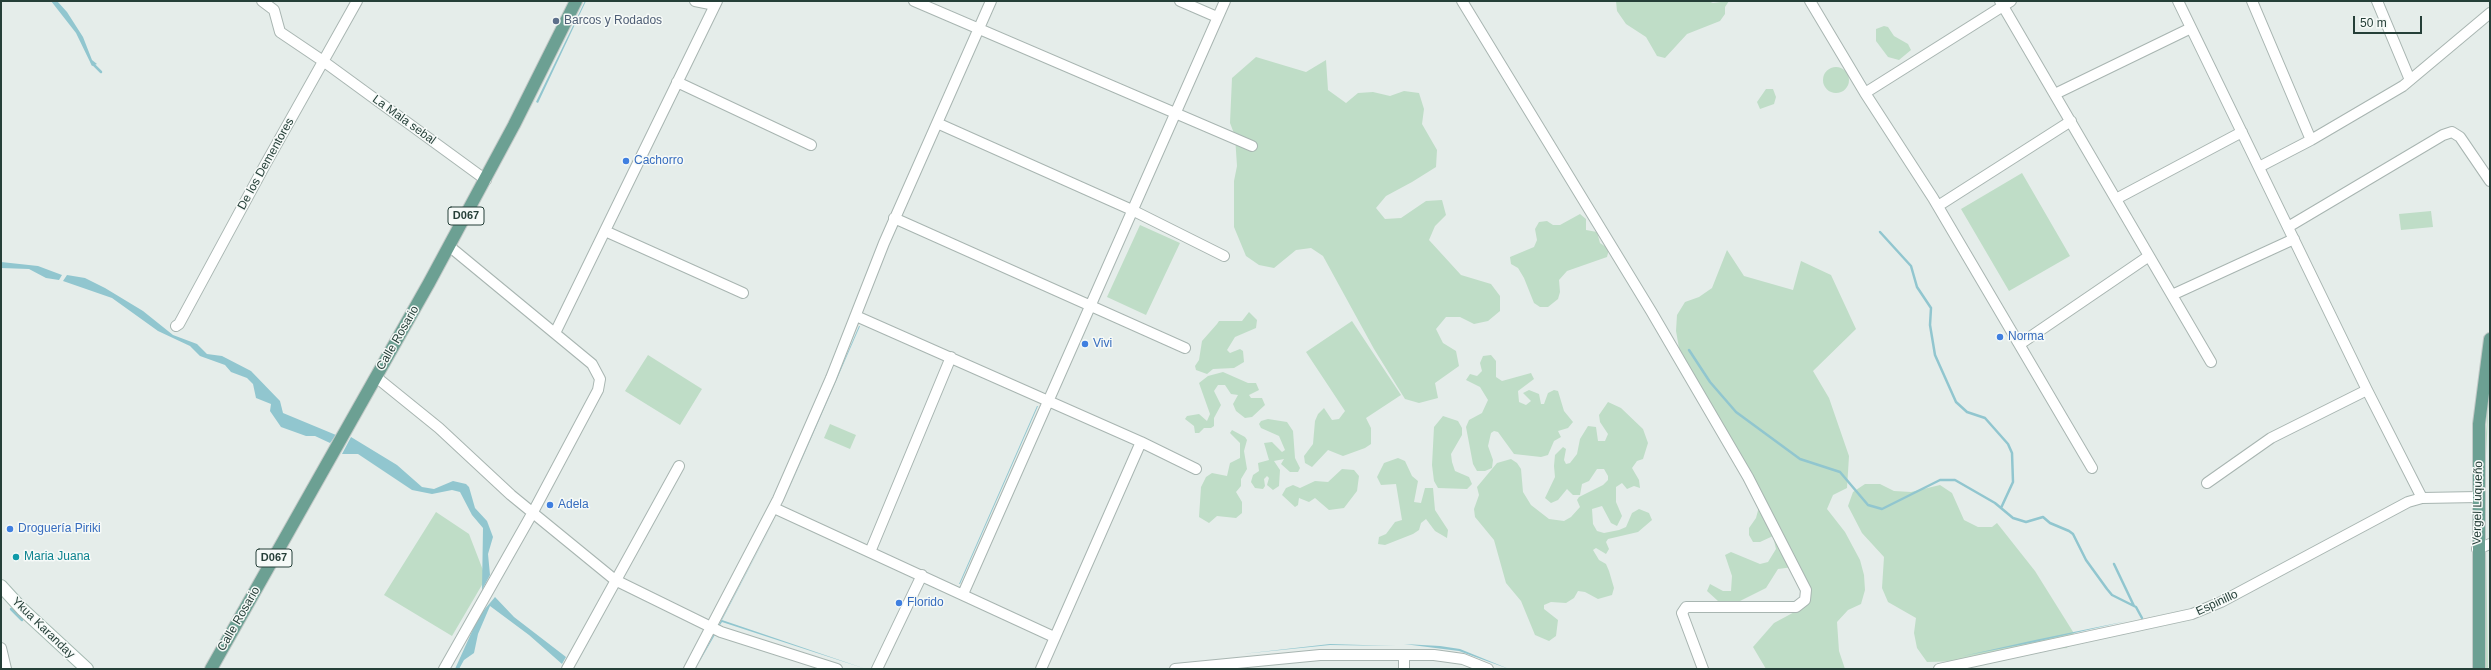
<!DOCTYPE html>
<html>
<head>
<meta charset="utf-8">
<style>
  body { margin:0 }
  #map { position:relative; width:2491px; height:670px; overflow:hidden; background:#e5edea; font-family:Arial,sans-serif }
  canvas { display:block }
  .frame { position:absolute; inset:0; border:2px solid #253f38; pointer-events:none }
  .scale { position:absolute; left:2353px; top:16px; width:69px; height:18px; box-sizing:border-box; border:2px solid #253f38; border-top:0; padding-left:5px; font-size:12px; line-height:14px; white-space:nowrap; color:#253f38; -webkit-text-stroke:3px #f6faf8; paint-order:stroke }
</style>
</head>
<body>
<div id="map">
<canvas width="2491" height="670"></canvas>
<div class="frame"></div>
<div class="scale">50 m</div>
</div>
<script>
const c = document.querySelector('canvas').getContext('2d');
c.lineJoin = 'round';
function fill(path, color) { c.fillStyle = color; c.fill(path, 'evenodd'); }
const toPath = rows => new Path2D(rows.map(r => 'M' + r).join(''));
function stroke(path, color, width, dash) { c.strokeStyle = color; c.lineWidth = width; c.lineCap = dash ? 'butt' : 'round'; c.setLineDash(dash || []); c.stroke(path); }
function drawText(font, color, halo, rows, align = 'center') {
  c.font = font + ' Arial,sans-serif'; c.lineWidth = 3; c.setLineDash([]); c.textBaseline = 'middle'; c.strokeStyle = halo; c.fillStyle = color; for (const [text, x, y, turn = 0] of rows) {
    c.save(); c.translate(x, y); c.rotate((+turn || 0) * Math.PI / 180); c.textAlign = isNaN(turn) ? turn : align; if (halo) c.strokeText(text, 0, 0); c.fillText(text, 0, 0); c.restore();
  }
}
const green = toPath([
  [1616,1,1708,1,1713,3,1729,1,1725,7,1725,14,1720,21,1687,34,1665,58,1657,56,1646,37,1626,24,1617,11],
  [1884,26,1888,27,1894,36,1908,44,1911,50,1899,60,1888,57,1876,41,1876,29],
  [1256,57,1306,72,1326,60,1328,90,1346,103,1358,93,1373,92,1390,96,1404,91,1419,93,1424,109,1422,124,1437,150,1436,167,1412,182,1386,196,1376,208,1385,219,1401,218,1426,201,1442,200,1446,215,1435,226,1429,240,1461,275,1491,284,1500,296,1500,311,1488,321,1474,324,1460,317,1446,317,1436,329,1443,343,1456,351,1459,366,1435,383,1438,398,1419,403,1405,399,1374,349,1323,256,1311,248,1296,250,1274,268,1259,265,1246,256,1234,227,1234,181,1237,166,1235,136,1230,123,1232,78],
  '1823 80a13 13 0 1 1 26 0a13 13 0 1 1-26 0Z',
  [1766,89,1773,89,1776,97,1774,104,1760,109,1757,102],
  [2022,173,2070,256,2009,291,1961,209],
  [2431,211,2433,227,2401,230,2399,214],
  [1580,214,1586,219,1586,230,1597,232,1600,243,1609,249,1607,257,1567,271,1559,280,1560,292,1558,299,1548,307,1540,307,1534,303,1524,278,1518,268,1511,264,1510,257,1534,247,1537,240,1535,229,1539,222,1547,221,1553,225,1560,225],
  [1140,225,1180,243,1146,315,1107,297],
  [1727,250,1744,276,1793,290,1801,261,1831,275,1856,329,1813,371,1829,398,1849,456,1847,488,1833,495,1827,509,1845,532,1860,560,1864,575,1865,590,1861,604,1848,610,1837,622,1839,651,1845,669,1766,669,1753,647,1774,623,1800,609,1806,593,1793,567,1778,569,1766,588,1732,605,1718,601,1707,591,1710,584,1723,591,1731,591,1732,576,1725,555,1731,552,1760,564,1768,562,1776,549,1773,536,1760,542,1753,542,1749,535,1749,528,1756,518,1760,503,1684,376,1676,331,1677,315,1685,302,1699,297,1712,288],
  [1249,312,1257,320,1256,328,1235,337,1227,350,1230,353,1240,349,1243,351,1244,362,1234,368,1213,369,1207,374,1196,370,1195,366,1199,360,1202,341,1217,324,1219,321,1242,321],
  [1352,321,1401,395,1366,418,1371,428,1371,444,1365,448,1343,456,1328,450,1312,467,1305,463,1304,456,1313,444,1315,421,1318,414,1324,408,1332,420,1339,419,1345,411,1306,352],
  [648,355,702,389,680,425,625,391],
  [1491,355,1496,361,1496,377,1502,381,1531,373,1534,379,1518,391,1519,402,1526,405,1531,401,1523,393,1529,390,1539,394,1541,404,1544,404,1548,393,1554,390,1558,391,1564,411,1573,422,1568,428,1558,431,1561,437,1554,441,1548,455,1541,457,1514,454,1498,432,1494,431,1491,433,1488,446,1493,460,1492,468,1485,471,1477,471,1473,464,1466,427,1469,420,1482,413,1488,400,1480,387,1466,380,1470,374,1477,376,1482,371,1480,363,1483,356],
  [1223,372,1248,383,1256,383,1259,390,1249,395,1251,398,1262,398,1265,405,1252,417,1245,418,1236,411,1233,404,1238,395,1231,394,1225,385,1218,385,1214,391,1221,405,1214,418,1214,426,1211,428,1204,428,1199,433,1195,433,1194,426,1185,419,1187,416,1199,414,1207,421,1210,414,1199,383,1208,376],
  [2490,377,2485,475,2488,669,2486,669,2483,475],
  [1608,402,1621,408,1643,429,1648,443,1643,459,1637,461,1632,468,1639,480,1640,488,1634,486,1627,489,1622,483,1616,487,1616,502,1622,516,1617,526,1611,523,1602,506,1592,509,1593,524,1597,531,1604,533,1619,530,1626,527,1632,513,1639,509,1649,513,1652,520,1638,532,1608,539,1606,542,1609,549,1606,554,1596,548,1593,550,1599,560,1606,564,1609,571,1614,588,1612,595,1598,599,1585,592,1578,591,1574,598,1566,603,1551,602,1544,605,1544,609,1558,620,1556,636,1549,641,1535,635,1521,601,1506,583,1494,540,1475,517,1474,509,1479,495,1477,487,1497,463,1511,459,1517,463,1521,469,1523,492,1531,505,1549,519,1564,521,1571,517,1580,507,1577,500,1579,497,1603,485,1608,480,1608,476,1604,469,1597,469,1589,481,1582,484,1580,495,1573,495,1567,489,1558,500,1551,503,1545,498,1555,477,1554,466,1555,455,1563,447,1566,449,1564,460,1566,464,1570,463,1577,454,1580,439,1588,426,1596,427,1598,441,1605,441,1608,434,1600,422,1599,415],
  [1443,416,1458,421,1462,428,1462,435,1451,454,1452,462,1455,471,1469,477,1472,484,1467,489,1438,488,1434,481,1432,465,1434,427],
  [1268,419,1287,422,1293,431,1295,458,1300,468,1298,472,1290,472,1281,464,1284,459,1274,461,1280,470,1279,486,1273,490,1267,485,1269,478,1267,476,1264,479,1265,486,1263,489,1255,488,1251,482,1253,475,1259,471,1258,463,1269,460,1264,443,1272,442,1282,452,1285,450,1279,436,1261,428,1259,424,1261,421],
  [830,424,856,435,850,449,824,438],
  [1232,430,1245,437,1247,440,1244,451,1247,469,1241,479,1241,486,1236,492,1242,502,1242,513,1236,518,1217,516,1209,523,1199,517,1201,487,1206,477,1212,473,1227,476,1230,463,1240,458,1240,443,1230,433],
  [1398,458,1405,461,1412,476,1418,481,1414,502,1421,503,1425,488,1433,488,1435,510,1448,530,1447,538,1435,531,1426,519,1421,523,1419,530,1413,534,1385,545,1378,544,1379,537,1386,534,1395,522,1402,520,1396,484,1381,485,1377,477,1384,463],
  [1342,469,1354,470,1359,476,1357,491,1344,508,1329,510,1315,498,1309,502,1299,498,1298,505,1295,507,1282,495,1286,488,1293,485,1300,488,1315,481,1328,482],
  [1865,484,1880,484,1894,491,1911,492,1940,485,1952,493,1964,520,1978,527,1992,527,1997,523,2035,571,2075,635,2067,648,2035,650,2006,660,1927,662,1917,648,1914,633,1916,618,1888,602,1882,588,1884,557,1862,533,1848,506,1853,492],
  [436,512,469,534,486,578,452,636,384,595]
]);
const water = toPath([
  [51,1,57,1,67,12,83,37,92,60,97,64,92,66,76,33],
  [585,1,586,1,538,103,536,102],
  [1,262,38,266,62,275,59,280,46,278,29,269,1,268],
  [67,275,85,278,105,288,143,311,173,335,197,344,207,354,222,356,251,371,280,401,283,413,336,435,330,443,315,436,306,436,281,427,270,411,271,404,256,398,253,384,247,378,231,372,225,365,200,356,190,346,158,331,112,298,63,281],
  [859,326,860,326,782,505],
  [1037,406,1038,406,960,584,959,584],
  [351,437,397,465,422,487,434,489,453,481,466,484,469,487,475,508,487,521,493,537,488,554,490,575,482,590,483,528,472,515,460,492,452,490,432,494,412,490,358,454,342,454],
  [776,517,722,620,866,669,722,622,718,628,749,635,748,645,761,651,716,633,697,666],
  [495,597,514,617,566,657,562,664,529,635,490,606,478,634,474,653,464,660,459,669,455,669,479,616],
  [2127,621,2035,642,1963,656,2035,640],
  [1330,644,1396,646,1330,645,1242,654],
  [1404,644,1440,646,1460,649,1509,669,1459,651]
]);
const stream = toPath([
  [92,63,101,72],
  [1880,232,1911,266,1917,287,1931,308,1930,325,1935,355,1956,402,1967,412,1985,418,2008,444,2012,453,2013,482,2001,508],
  [1689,350,1710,382,1736,412,1800,459,1840,472,1868,505,1882,509,1940,480,1955,480,1995,503,2013,518,2026,522,2043,517,2050,523,2069,531,2073,534,2086,560,2107,589,2112,595,2136,607,2142,618],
  [2114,564,2134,606],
  [11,609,22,620]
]);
const street = toPath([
  [262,1,274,10,280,32,323,61,486,180],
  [695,1,715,5],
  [914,1,1252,146],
  [1180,1,1217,17],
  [1462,1,1651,311,1748,477,1806,590,1805,600,1796,607,1686,607,1682,613,1703,669],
  [1810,1,1865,93,1933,198,2092,468],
  [2000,1,2211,362],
  [2178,1,2367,390,2422,498],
  [2252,1,2311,140],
  [2377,1,2410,80],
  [677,82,811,145],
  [1865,93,2011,1],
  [2055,94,2191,28],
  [937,123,1132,210,1224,256],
  [2259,167,2311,140,2403,86,2490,13],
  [2116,199,2242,132],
  [1938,206,2071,121],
  [894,218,1185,348],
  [2288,227,2443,135,2452,132,2460,137,2490,181],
  [605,231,743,293],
  [2172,295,2294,239],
  [856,316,1141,442,1196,469],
  [176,326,179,324,265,165,357,1],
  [555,333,717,1],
  [2020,344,2149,256],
  [376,377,439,428,511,495,615,580,721,632,837,669],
  [2207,483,2271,438,2367,390],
  [774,508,1054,637],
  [2477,549,2490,544],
  [870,552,951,357],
  [963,594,1225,1],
  [1,648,6,669],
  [1404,655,1404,669],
  [444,669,533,512,598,390,600,379,592,364,449,246],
  [567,669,679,466],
  [689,669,778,499,831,378,884,243,991,1],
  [877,669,922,575],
  [1041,669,1141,442],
  [1175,669,1320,655,1434,655,1463,659,1488,669],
  [1939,669,2192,614,2221,602,2408,502,2422,498,2478,497]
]);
const secondary = toPath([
  [1,586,22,609,87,669]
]);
const primary = toPath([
  [211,669,429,283,514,125,576,1],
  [2479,669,2479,424,2490,339]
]);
const markers = [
  [556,21,4,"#5c6f8a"],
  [626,161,4,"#3f7fe0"],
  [2000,337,4,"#3f7fe0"],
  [1085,344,4,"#3f7fe0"],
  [550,505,4,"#3f7fe0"],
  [10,529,4,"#3f7fe0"],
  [16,557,4,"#0f9aa8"],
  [899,603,4,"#3f7fe0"]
];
const shields = [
  [466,216,36],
  [274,558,36]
];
const shieldNames = [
  ["D067",466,216],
  ["D067",274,558]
];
const serviceNames = [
  ["Barcos y Rodados",564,21]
];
const streetNames = [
  ["La Mala sebal",404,120,36],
  ["De los Dementores",266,164,-61],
  ["Calle Rosario",398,338,-60],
  ["Vergel Luqueño",2478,503,-89],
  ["Espinillo",2217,603,-25],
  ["Calle Rosario",239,619,-60],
  ["Ykua Karanday",43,628,44]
];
const shopNames = [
  ["Cachorro",634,161],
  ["Norma",2008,337],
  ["Vivi",1093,344],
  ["Adela",558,505],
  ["Droguería Piriki",18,529],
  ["Florido",907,603]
];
const cultureNames = [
  ["Maria Juana",24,557]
];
fill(green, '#bfddc7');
fill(water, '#91c6cf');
stroke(stream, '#91c6cf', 2.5);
stroke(street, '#a8b5b1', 12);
stroke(secondary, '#a4b9b1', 14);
stroke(primary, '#c2c9c7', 14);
stroke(street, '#fff', 10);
stroke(secondary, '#fff', 12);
stroke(primary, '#6ca093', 12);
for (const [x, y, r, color] of markers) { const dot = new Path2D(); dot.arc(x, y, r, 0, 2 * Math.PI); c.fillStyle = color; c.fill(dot); stroke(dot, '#f6faf8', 1.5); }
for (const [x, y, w] of shields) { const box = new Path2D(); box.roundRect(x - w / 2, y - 9, w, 18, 3); c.fillStyle = '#f6faf8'; c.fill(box); stroke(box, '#253f38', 1); }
drawText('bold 11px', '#253f38', null, shieldNames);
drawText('12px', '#4e5e75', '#f6faf8', serviceNames, 'left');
drawText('12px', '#253f38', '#f6faf8', streetNames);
drawText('12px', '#366cbe', '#f6faf8', shopNames, 'left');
drawText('12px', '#0d838f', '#f6faf8', cultureNames, 'left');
</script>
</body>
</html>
